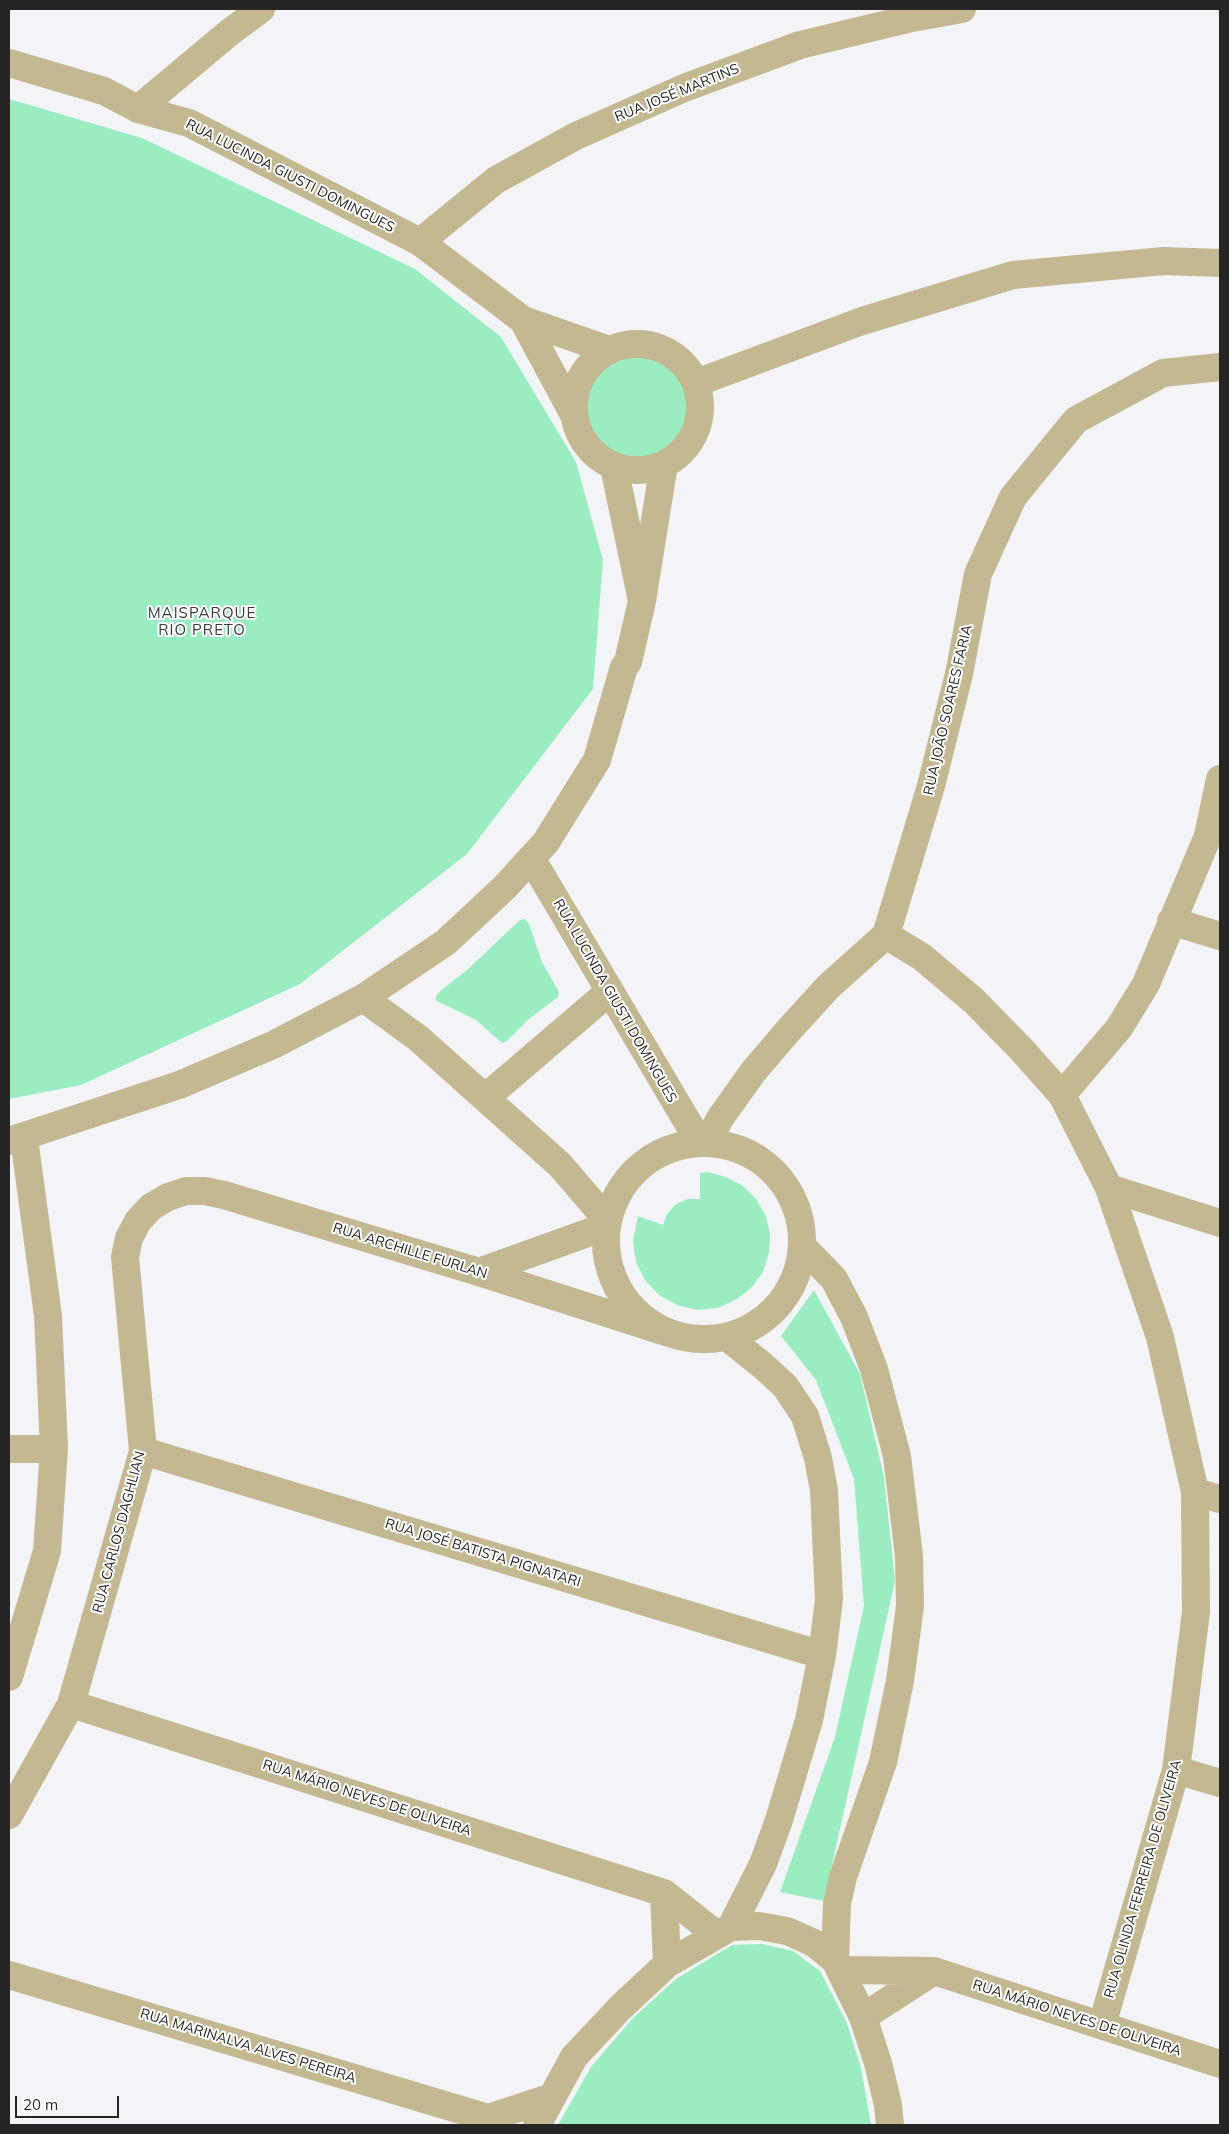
<!DOCTYPE html>
<html>
<head>
<meta charset="utf-8">
<style>
  body { margin:0 }
  #map { position:relative; width:1229px; height:2134px; overflow:hidden; background:#f3f4f7; font-family:Mulish,sans-serif }
  canvas { display:block }
  .frame { position:absolute; inset:0; border:10px solid #252526; pointer-events:none }
  .scale { position:absolute; left:15px; top:2096px; width:104px; height:22px; box-sizing:border-box; border:2px solid #252526; border-top:0; padding-left:6px; font-size:15px; line-height:18px; white-space:nowrap; color:#252526; -webkit-text-stroke:4px #fff; paint-order:stroke }
</style>
</head>
<body>
<div id="map">
<canvas width="1229" height="2134"></canvas>
<div class="frame"></div>
<div class="scale">20 m</div>
</div>
<script>
const c = document.querySelector('canvas').getContext('2d');
c.lineJoin = 'round';
function fill(path, color) { c.fillStyle = color; c.fill(path, 'evenodd'); }
const toPath = rows => new Path2D(rows.map(r => 'M' + r).join(''));
function stroke(path, color, width, dash) { c.strokeStyle = color; c.lineWidth = width; c.lineCap = dash ? 'butt' : 'round'; c.setLineDash(dash || []); c.stroke(path); }
function drawText(font, color, halo, rows, align = 'center') {
  c.font = font + ' Mulish,sans-serif'; c.lineWidth = 4; c.setLineDash([]); c.textBaseline = 'middle'; c.strokeStyle = halo; c.fillStyle = color; for (const [text, x, y, turn = 0] of rows) {
    c.save(); c.translate(x, y); c.rotate((+turn || 0) * Math.PI / 180); c.textAlign = isNaN(turn) ? turn : align; if (halo) c.strokeText(text, 0, 0); c.fillText(text, 0, 0); c.restore();
  }
}
const green = toPath([
  [9,99,142,138,415,269,501,337,576,462,603,560,593,689,467,854,300,984,81,1085,9,1099],
  '586 407a52 52 0 1 1 104 0a52 52 0 1 1-104 0Z',
  [525,919,529,924,542,962,559,992,558,997,529,1019,507,1041,502,1043,476,1020,437,1001,435,998,439,992,467,970,520,920],
  [708,1172,726,1177,743,1186,756,1199,766,1216,770,1234,769,1253,763,1272,752,1287,737,1299,718,1308,697,1310,677,1305,659,1295,645,1280,636,1262,633,1241,638,1216,663,1225,667,1214,676,1204,688,1199,700,1199,700,1173],
  [814,1290,860,1374,884,1477,895,1581,824,1901,780,1892,835,1737,864,1606,854,1479,816,1380,781,1336],
  [762,1944,793,1951,820,1971,847,2023,861,2068,871,2125,558,2125,591,2067,633,2018,676,1979,732,1945]
]);
const minor = toPath([
  [9,63,104,91,138,109,189,123,420,242,523,320],
  [138,109,230,32,261,9],
  [420,242,496,180,576,136,684,88,800,45,912,18,962,9],
  '574 407a63 63 0 1 1 126 0a63 63 0 1 1-126 0Z',
  [696,383,862,321,1013,275,1164,261,1220,263],
  [573,413,523,320,609,350],
  [614,467,642,601,664,464],
  [531,858,700,1143],
  [1171,921,1220,936],
  [886,935,922,957,974,1001,1022,1050,1062,1095,1109,1188,1160,1337,1195,1492,1196,1612,1176,1770,1102,2025],
  [363,998,418,1038,560,1165,608,1221],
  [1062,1095,1119,1028,1146,984,1208,836,1220,779],
  [485,1098,610,991],
  [9,1141,179,1085,275,1044,363,998,446,942,505,887,546,842,597,760,624,667,628,662,642,601],
  [706,1143,721,1117,753,1072,787,1032,828,987,886,935,931,786,959,674,978,574,1013,497,1076,420,1163,373,1220,367],
  '606 1241a98 98 0 1 1 196 0a98 98 0 1 1-196 0Z',
  [1109,1188,1220,1223],
  [802,1246,834,1279,854,1317,874,1369,897,1456,909,1556,910,1606,900,1681,883,1762,843,1877,837,1904,835,1960],
  [479,1272,607,1226],
  [727,1337,762,1365,785,1386,805,1416,818,1458,824,1490,829,1600,822,1655,809,1720,779,1820,763,1864,731,1927],
  [9,1449,54,1449],
  [143,1451,822,1655],
  [1195,1492,1220,1499],
  [9,1677,47,1551,54,1449,48,1316,24,1138],
  [71,1704,664,1893,717,1935],
  [1176,1770,1220,1783],
  [9,1815,71,1704,143,1451,125,1257,129,1238,138,1221,151,1207,168,1197,186,1191,205,1191,224,1195,479,1272,669,1333],
  [664,1893,667,1964],
  [840,1970,934,1971,1220,2064],
  [9,1975,488,2118,552,2097],
  [863,2017,934,1971],
  [537,2125,574,2057,620,2008,667,1964,731,1927,759,1926,787,1931,814,1943,835,1960,863,2017,878,2063,888,2105,890,2125]
]);
const streetNames = [
  ["RUA JOSÉ MARTINS",677,93,-22],
  ["RUA LUCINDA GIUSTI DOMINGUES",290,176,27],
  ["RUA JOÃO SOARES FARIA",948,710,-77],
  ["RUA LUCINDA GIUSTI DOMINGUES",615,1001,60],
  ["RUA ARCHILLE FURLAN",410,1251,17],
  ["RUA CARLOS DAGHLIAN",119,1532,-75],
  ["RUA JOSÉ BATISTA PIGNATARI",483,1553,17],
  ["RUA MÁRIO NEVES DE OLIVEIRA",367,1798,18],
  ["RUA OLINDA FERREIRA DE OLIVEIRA",1143,1879,-74],
  ["RUA MÁRIO NEVES DE OLIVEIRA",1077,2018,18],
  ["RUA MARINALVA ALVES PEREIRA",248,2046,17]
];
const neighbourhoodNames = [
  ["MAISPARQUE",202,613],
  ["RIO PRETO",202,630]
];
fill(green, '#99edc1');
stroke(minor, '#c4b890', 28);
drawText('14px', '#252526', '#fff', streetNames);
c.letterSpacing = '1px';
drawText('15px', '#3a3b3d', '#fff', neighbourhoodNames);
c.letterSpacing = '0px';
</script>
</body>
</html>
